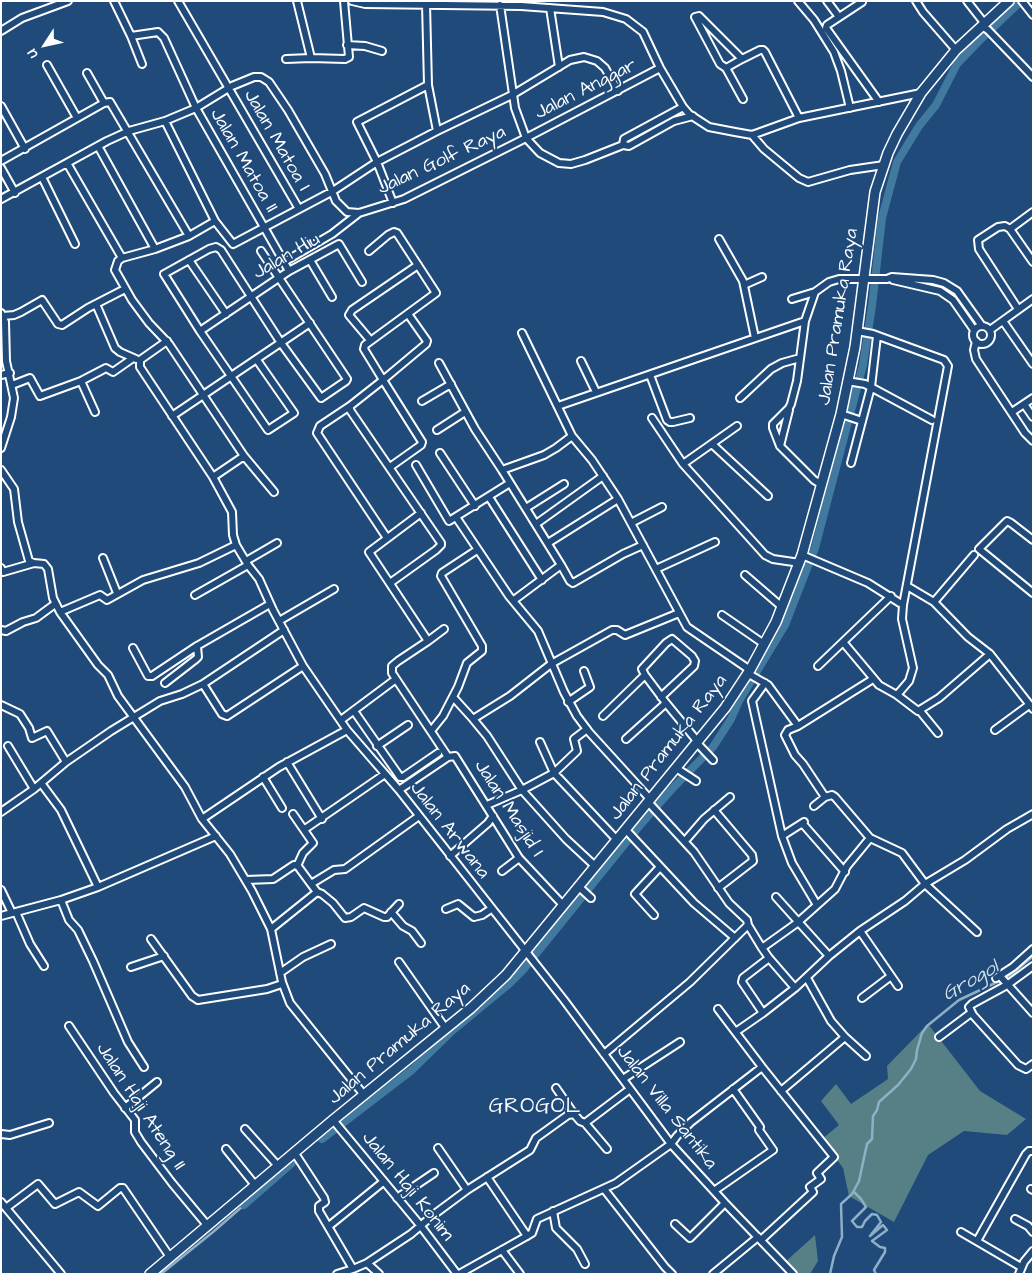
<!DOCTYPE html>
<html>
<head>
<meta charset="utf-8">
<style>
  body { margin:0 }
  #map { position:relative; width:1034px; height:1275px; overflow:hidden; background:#1f4a7a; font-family:"Architects Daughter",sans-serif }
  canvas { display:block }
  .frame { position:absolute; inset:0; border:2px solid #fff; pointer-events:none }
  .north { position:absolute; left:20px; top:20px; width:50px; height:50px; -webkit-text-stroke:4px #1f4a7a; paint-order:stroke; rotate:235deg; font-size:14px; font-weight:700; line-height:20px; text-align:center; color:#fff }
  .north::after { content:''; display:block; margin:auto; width:18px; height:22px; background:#fff; clip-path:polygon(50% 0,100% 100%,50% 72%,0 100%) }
</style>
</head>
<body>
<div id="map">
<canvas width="1034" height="1275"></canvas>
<div class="frame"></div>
<div class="north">U</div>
</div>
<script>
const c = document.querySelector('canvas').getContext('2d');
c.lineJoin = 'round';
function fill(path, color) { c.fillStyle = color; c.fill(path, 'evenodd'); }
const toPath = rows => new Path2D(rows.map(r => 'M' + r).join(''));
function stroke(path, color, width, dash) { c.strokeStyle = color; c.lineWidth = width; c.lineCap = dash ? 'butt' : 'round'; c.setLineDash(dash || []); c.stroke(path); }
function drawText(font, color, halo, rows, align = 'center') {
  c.font = font + ' "Architects Daughter",sans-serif'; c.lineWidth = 4; c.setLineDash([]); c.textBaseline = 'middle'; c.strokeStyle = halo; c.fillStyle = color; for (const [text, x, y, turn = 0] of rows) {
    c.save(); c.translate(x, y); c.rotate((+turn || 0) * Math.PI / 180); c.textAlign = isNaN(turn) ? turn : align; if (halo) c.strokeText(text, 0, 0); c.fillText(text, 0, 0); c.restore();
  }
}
const green = toPath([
  [928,1024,980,1091,1026,1119,1007,1135,964,1131,928,1155,894,1222,849,1196,843,1168,822,1139,839,1125,821,1101,836,1084,851,1104,888,1079,887,1066],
  [815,1235,818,1261,810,1274,794,1274,784,1263]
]);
const stream = toPath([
  [854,1192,861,1199,866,1207,852,1221,857,1227,862,1227,865,1221,872,1214,877,1215,881,1222,870,1236,883,1225,887,1230,872,1241,880,1247,885,1248,885,1252,874,1270,876,1274],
  [161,1274,213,1232,244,1205],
  [830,1274,834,1256,842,1237,841,1204,852,1194,859,1181,867,1144,872,1139,873,1116,877,1110,879,1102,898,1085,911,1069,916,1059,917,1050,922,1033,927,1026,959,1000,1010,976,1033,956]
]);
const canal = toPath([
  [322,1139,412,1070,452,1031,509,984,523,970,641,824,671,790,713,747,731,719,739,701,785,625,815,548,863,365,872,306,882,218,897,162,919,126,936,105,957,64,982,38,1021,1],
  [244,1205,292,1163]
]);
const street = toPath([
  [114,1,131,36,158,32,164,38,196,108,289,271],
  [178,1,299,209],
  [297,1,311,58,345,59,349,57,344,1],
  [352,1,365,4,521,6,603,12,626,19,643,32,660,68,683,107,689,114,709,127,735,132,752,135,799,118,921,93],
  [798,1,814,20,834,52,841,71,850,108],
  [827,1,839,17],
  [916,1,923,12,956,50],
  [967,1,985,24],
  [1022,1,1033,15],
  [862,2,827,25,826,28,879,102],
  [500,5,515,108,526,138,540,153,559,163,571,164,585,160,623,145,629,146,674,121,693,116],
  [550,8,559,67],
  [982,26,988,30,1033,77],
  [1,31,22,18,68,1],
  [131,36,142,64],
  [347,45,365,46,382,51],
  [286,59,311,58],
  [742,59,699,16,695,17,720,64,726,68,742,59,760,50,763,50,765,52,799,118],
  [47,65,77,118],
  [726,68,743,99],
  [87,73,104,103],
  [1,106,25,149],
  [165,121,215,221,233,244,333,191,377,162,437,131,428,85,426,4],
  [437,131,512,95,570,60,584,57,597,61,605,68,618,91],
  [752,135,764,149,799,178,808,182,850,170,884,165],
  [623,145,624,139,683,107],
  [98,146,155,249],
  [1,161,104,103,110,102,189,236],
  [67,163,122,258,155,249,189,236,215,221],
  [1,168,15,193],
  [42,177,75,244],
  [1,199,107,141,129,131,165,121,196,108,232,86,254,77,261,77,269,82,288,110,325,174,336,201,347,212,359,213,404,199,526,138,660,68],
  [393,203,377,162,357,122,428,85],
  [1010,229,1033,212],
  [719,239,743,281,755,338],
  [369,251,388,235,394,232,397,233,436,293,365,345,364,349,383,380,350,406,350,410,441,543,441,545,436,550,390,583],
  [122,258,118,261,115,270,132,300,149,323,169,344,244,456,274,492],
  [189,260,226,314],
  [310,260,332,297],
  [284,262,332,234,359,213],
  [893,280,940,291,953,300,974,330],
  [744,285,762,277],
  [792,299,815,292],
  [96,304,115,348,120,352,136,359],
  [1018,309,979,249,978,240,998,227,1005,226,1010,229,1033,262],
  [3,316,14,315,21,312,42,300,58,324,62,325,88,308,125,289],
  [1003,321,1033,364],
  '973 335a9 9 0 1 1 18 0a9 9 0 1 1-18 0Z',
  [990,330,1033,299],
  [200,331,289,271,339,244,362,282],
  [857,331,873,334,944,360,948,366,903,605,902,619,913,668,909,681,897,695],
  [522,333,572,436,592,460,618,499,687,627,750,670],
  [370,340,349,315,352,310,418,265],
  [167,341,140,360,140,367,213,477,232,512,233,535,236,545,248,565,259,579,273,610,303,666,347,730,399,790,564,1000,671,1144,725,1203,793,1274],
  [976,341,974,350,976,359,1025,433,1033,441],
  [257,360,294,413,268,430,200,331,164,274,209,249,216,247,221,250,281,343,321,398,346,381,347,379,261,251],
  [581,361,596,392],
  [439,363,475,429,502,470,561,565,514,600],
  [1,375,10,373],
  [650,375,667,420,670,422,673,422,690,418],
  [847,381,865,384,932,420],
  [12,385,30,378,40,396,81,381],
  [740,398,771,369,782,363,800,358],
  [422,401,451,384],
  [1024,404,1033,417],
  [350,406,320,426,317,433,387,538],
  [558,406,805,321],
  [95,412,81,381,106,368,113,372,133,358],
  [1012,412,1033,398],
  [841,414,862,421],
  [172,416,310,323],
  [652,418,683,464,765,555,773,559,800,563],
  [437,430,465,412],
  [712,444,768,496],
  [780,446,789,410],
  [1,448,11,417,14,398,6,361,5,322,1,313],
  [440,453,475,506],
  [851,463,871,387,877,336],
  [683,464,737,426],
  [416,465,449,521,510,483],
  [390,467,421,445,422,442,383,380,426,344,427,341,408,314],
  [1,470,14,489,18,522,29,561,34,563,44,564,48,569,53,598,60,612,98,665,108,675,118,696,185,787,202,819,230,854,252,891,271,929,282,982,290,1003,364,1095],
  [502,470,544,455,556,448,572,436],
  [213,477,244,456],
  [822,485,814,480,780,446,773,428,773,424,789,408,791,404,797,381,805,321,815,292,829,282,839,279,887,279,892,277,933,280,944,283,957,291,982,326],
  [489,497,542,580],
  [526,508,564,484],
  [421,513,369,552,428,641,398,661,392,666,392,673,448,757],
  [456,517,509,596,538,631,564,692,577,716,589,732,650,799],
  [631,523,662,507],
  [536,524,603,476],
  [1033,540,1011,523,1007,521,979,549,1033,593],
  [548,543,618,499],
  [802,555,868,583,903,605],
  [103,558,117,593],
  [246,561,277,543],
  [561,565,570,581,573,583,623,554,643,545],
  [1,568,3,572,34,563],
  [656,569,715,542],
  [745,575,782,607],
  [907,586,934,602,968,637,990,654,1033,709],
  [195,595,248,565],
  [934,602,974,555],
  [60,612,100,595,107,600,143,580,199,563,236,545],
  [722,615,764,644],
  [279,621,334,589],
  [1,630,6,631,23,622,36,618,55,604],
  [428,641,444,629],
  [843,642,879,685,897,695,918,711,939,698,990,654],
  [133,648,148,676,152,676,197,646,270,604],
  [818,666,891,596],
  [747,673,768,685,798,726,873,679],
  [165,683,196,659,198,657,197,646],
  [765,683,752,701,782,836,792,863,817,905],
  [203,684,222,714,227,716,303,666],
  [453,697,473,719,487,736,522,790,566,839,595,866],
  [661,697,694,666,695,661,692,656,672,639,666,643,642,669,645,675,666,703,698,742],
  [568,702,590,687,584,671],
  [1,705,20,714,29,728,32,738,47,731,66,762],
  [354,711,400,777,403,777,438,753],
  [920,711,938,733],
  [603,716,645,675],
  [473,719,510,696,551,664,612,630,617,630,625,635,679,613],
  [341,720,396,679],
  [798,726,788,730,785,735,795,755,803,764,825,797],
  [995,730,1029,705],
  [431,731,443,716,458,687,467,663,482,651,482,646,441,576,442,573,477,550],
  [626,739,666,703],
  [540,742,554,773,617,840],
  [697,743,713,760],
  [8,746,34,789],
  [377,746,408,725],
  [287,762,322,819],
  [676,768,696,781],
  [263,777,282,808],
  [41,783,61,810,98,887],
  [399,790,448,757,455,756,519,858,563,905],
  [648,802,694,852,729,903,747,920,748,925,762,948],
  [487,805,522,790,554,773,577,751,574,739,587,729],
  [814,806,825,797,832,795,835,797,870,838,902,853,925,884,977,932],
  [714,810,752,855,753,861,718,888],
  [1,812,34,789,66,762,111,731,160,701,182,694,203,684,284,630],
  [293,814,313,843,303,853,297,866],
  [202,819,279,767,347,730],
  [803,824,845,872],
  [305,829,385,774],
  [626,830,694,903,735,938],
  [782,836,804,822],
  [685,841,704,819,730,797],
  [450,856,488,823,493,816],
  [502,871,519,858],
  [246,880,273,879,294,865,297,865,311,884,334,870,345,869,419,816],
  [311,884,317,892,322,894,333,903,345,918,351,917,364,908,384,917,387,917,399,904],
  [578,886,591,898],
  [1,890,12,913],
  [776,897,829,956],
  [61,900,69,920,78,930,93,961,128,1042,144,1067],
  [446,909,458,904,474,917,482,915,491,909],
  [16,912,30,944,44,966],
  [391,912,403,926,412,931,421,943],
  [654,915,635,894,659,868],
  [1,916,61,900,98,887,216,836],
  [271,929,317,892],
  [860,931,898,986],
  [151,939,192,996,198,1000,267,989,282,984],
  [399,962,446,1029],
  [1033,966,1007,985,972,1004,969,1007,973,1015,1018,1065,1026,1069,1033,1064],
  [131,967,164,956],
  [280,973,303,957,331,944],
  [1000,976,1033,1013],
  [807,978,831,1021,845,1037,866,1056],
  [996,978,1013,967,1033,949],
  [795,988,769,958,762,948,797,923,835,889,847,866,870,838],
  [862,998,891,976],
  [718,1009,762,1067,834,1157,817,1173,821,1179,810,1187,813,1192,761,1240],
  [763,1013,742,982,743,978,769,958],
  [69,1026,114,1093,135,1120,135,1132,141,1142,172,1183,207,1225],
  [737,1031,763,1013,795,988,829,956,860,931,905,901,925,884,965,860,1007,829,1033,814],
  [939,1037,971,1013],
  [604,1054,690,982,748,925],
  [623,1079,680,1042],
  [556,1088,574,1114],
  [781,1091,845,1037],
  [125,1108,157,1082],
  [333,1120,420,1225,457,1274],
  [585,1123,607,1149],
  [245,1129,278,1166],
  [1,1134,10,1135,49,1123],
  [438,1148,467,1190],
  [226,1149,255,1185],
  [294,1152,324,1198,325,1202,319,1206,319,1211,353,1269],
  [487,1177,527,1236],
  [604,1189,665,1267,672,1274],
  [1031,1189,1033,1190],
  [714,1191,773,1150,759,1130,760,1127,733,1089],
  [397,1198,434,1173],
  [1,1202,61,1274],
  [6,1208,38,1184,55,1204,79,1192,98,1206,120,1188,123,1188,170,1257],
  [553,1211,556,1228,577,1249,585,1264],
  [1015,1219,1028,1226,1033,1232],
  [675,1224,690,1238,725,1203],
  [329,1226,383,1182],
  [961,1232,1021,1267],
  [977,1241,1026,1154,1029,1151,1033,1151],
  [502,1250,520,1274],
  [367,1263,379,1274],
  [337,1274,353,1269,367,1263,411,1234,432,1216,467,1190,530,1150,536,1138,568,1115,574,1114,580,1121,585,1123,630,1089],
  [459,1274,527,1236,532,1233,537,1219,616,1183,671,1144,677,1136,691,1122,762,1067],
  [713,1274,758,1237],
  [1019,1274,1024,1262,1033,1251]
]);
const secondary = toPath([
  [150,1274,333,1120,471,1008,506,975,725,708,750,670,776,622,802,555,841,414,855,347,875,192,888,153,897,134,921,93,956,50,1009,1]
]);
const streetNames = [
  ["Jalan Anggar",586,90,-27],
  ["Jalan Matoa I",276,141,60],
  ["Jalan Matoa II",243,161,60],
  ["Jalan Golf Raya",442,161,-25],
  ["Jalan Hiu",287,257,-30],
  ["Jalan Pramuka Raya",839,317,-81],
  ["Jalan Pramuka Raya",669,748,-52],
  ["Jalan Masjid I",508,809,57],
  ["Jalan Arwana",449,831,52],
  ["Jalan Pramuka Raya",400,1044,-40],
  ["Jalan Haji Ateng II",140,1107,57],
  ["Jalan Villa Santika",666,1108,52],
  ["Jalan Haji Konim",407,1187,51]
];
const waterNames = [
  ["Grogol",971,982,-30]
];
const quarterNames = [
  ["GROGOL",535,1108]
];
fill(green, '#577f86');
stroke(stream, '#8eafc5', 2.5);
stroke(canal, '#42799f', 8);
stroke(street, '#fff', 10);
stroke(secondary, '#fff', 12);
stroke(street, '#1f4a7a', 6);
stroke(secondary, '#1f4a7a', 9);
drawText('19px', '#fff', '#1f4a7a', streetNames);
drawText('italic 20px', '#d0dee7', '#1f4a7a', waterNames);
c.letterSpacing = '1px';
drawText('21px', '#fff', '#1f4a7a', quarterNames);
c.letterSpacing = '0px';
</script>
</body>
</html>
